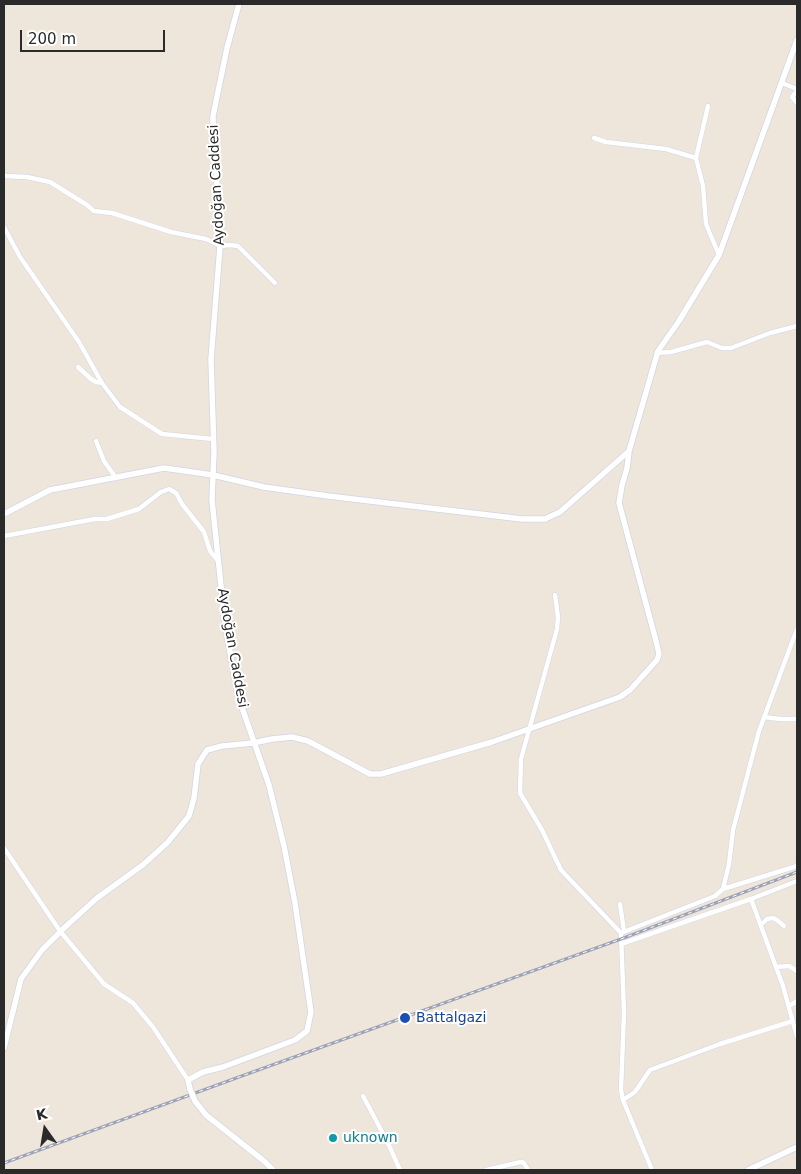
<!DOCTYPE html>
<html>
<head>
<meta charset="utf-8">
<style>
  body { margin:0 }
  #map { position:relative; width:801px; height:1174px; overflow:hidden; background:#eee5db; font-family:"DejaVu Sans",sans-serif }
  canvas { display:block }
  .frame { position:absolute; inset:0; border:5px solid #2a2a2a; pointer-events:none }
  .north { position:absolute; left:20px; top:1104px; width:50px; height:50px; -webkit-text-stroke:4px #fff; paint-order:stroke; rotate:347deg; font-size:14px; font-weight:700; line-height:20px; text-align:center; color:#2a2a2a }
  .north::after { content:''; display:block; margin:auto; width:18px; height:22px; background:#2a2a2a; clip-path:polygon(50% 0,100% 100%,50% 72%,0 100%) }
  .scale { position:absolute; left:20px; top:30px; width:145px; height:22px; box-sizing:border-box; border:2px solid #2a2a2a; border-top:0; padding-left:6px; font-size:15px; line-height:18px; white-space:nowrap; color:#2a2a2a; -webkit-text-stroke:4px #fff; paint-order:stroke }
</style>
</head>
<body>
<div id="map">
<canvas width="801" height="1174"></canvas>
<div class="frame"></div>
<div class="north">K</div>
<div class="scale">200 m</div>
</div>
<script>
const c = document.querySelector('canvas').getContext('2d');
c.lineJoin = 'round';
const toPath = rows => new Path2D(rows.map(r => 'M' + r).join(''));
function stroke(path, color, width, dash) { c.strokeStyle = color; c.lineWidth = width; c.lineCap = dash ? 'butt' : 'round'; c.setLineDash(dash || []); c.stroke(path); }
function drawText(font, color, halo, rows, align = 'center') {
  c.font = font + ' "DejaVu Sans",sans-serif'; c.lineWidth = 4; c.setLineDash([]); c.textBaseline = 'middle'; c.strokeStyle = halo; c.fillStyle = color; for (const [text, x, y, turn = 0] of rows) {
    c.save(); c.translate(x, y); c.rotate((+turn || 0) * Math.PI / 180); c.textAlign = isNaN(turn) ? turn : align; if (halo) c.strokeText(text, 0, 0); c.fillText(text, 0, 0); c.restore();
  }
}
const minor = toPath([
  [782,83,797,89],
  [797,91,792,97,797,103],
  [708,106,696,158,703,186,706,224,719,255],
  [594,138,606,142,666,149,696,158],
  [4,176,27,177,50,182,87,205,94,211,112,213,171,232,206,239,221,246,230,245,238,246,275,283],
  [4,227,20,257,79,342,102,383,120,407,162,434,213,439],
  [657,353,671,352,707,342,722,348,731,348,770,333,797,326],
  [78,367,91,379,96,382,102,383],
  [96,441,104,461,116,478],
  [4,536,95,519,107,519,139,509,161,492,169,489,176,493,182,504,204,532,210,551,219,562],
  [555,595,558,617,557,629,521,759,520,793,542,830,561,870,621,933],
  [764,717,780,719,797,719],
  [4,848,60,931,104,984,133,1003,153,1027,188,1080],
  [797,881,751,899,783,986,797,1037],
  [723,889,797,866],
  [620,904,624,931],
  [761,925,767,919,773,918,777,920,784,926],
  [621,944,751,899],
  [776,967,789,966,797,971],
  [789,1006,797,1001],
  [363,1096,387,1141,400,1170],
  [623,1100,635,1092,650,1070,720,1044,793,1021],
  [486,1170,521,1162,524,1163,528,1170],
  [652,1170,623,1100,621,1090,624,1013,621,933,715,896,723,889,729,864,733,830,759,731,797,629]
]);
const tertiary = toPath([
  [4,514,50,490,164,468,213,475,264,487,328,496,522,519,545,519,560,512,629,451],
  [4,1048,21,979,42,950,64,928,97,898,144,864,168,842,189,816,194,798,198,764,207,750,222,746,253,743,272,739,292,737,308,741,370,774,381,774,492,742,620,697,630,690,657,660,659,654,656,641,619,503,622,485,627,468,629,451,658,351,679,321,719,255,797,40],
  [190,1089,188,1080,203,1072,223,1067,295,1040,307,1031,311,1012,295,903,284,846,269,785,238,696,225,624,212,500,214,452,211,359,221,234,213,136,213,116,227,48,239,4],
  [195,1101,206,1115,264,1161,273,1170],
  [748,1170,797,1147]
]);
const rail = toPath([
  [4,1163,239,1077,621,939,797,872]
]);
const tertiaryBridge = toPath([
  [190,1089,195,1101]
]);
const markers = [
  [405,1018,6,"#1a4fb4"],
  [333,1138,5,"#0f9aa8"]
];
const streetNames = [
  ["Aydoğan Caddesi",217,185,-93],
  ["Aydoğan Caddesi",232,648,80]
];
const transitNames = [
  ["Battalgazi",416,1018]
];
const cultureNames = [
  ["uknown",343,1138]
];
stroke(minor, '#d0d5e5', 5.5);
stroke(tertiary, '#d0d5e5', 7);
stroke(minor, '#fff', 4.5);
stroke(tertiary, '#fff', 5.5);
stroke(rail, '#9da2b7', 3);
stroke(rail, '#fff', 1, [4]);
stroke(tertiaryBridge, '#d0d5e5', 7, []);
stroke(tertiaryBridge, '#fff', 5.5);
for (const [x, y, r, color] of markers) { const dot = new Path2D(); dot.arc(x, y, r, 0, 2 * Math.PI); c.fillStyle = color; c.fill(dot); stroke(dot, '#fff', 2); }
drawText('14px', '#2a2a2a', '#fff', streetNames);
drawText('14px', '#164399', '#fff', transitNames, 'left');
drawText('14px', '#0d838f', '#fff', cultureNames, 'left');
</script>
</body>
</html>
